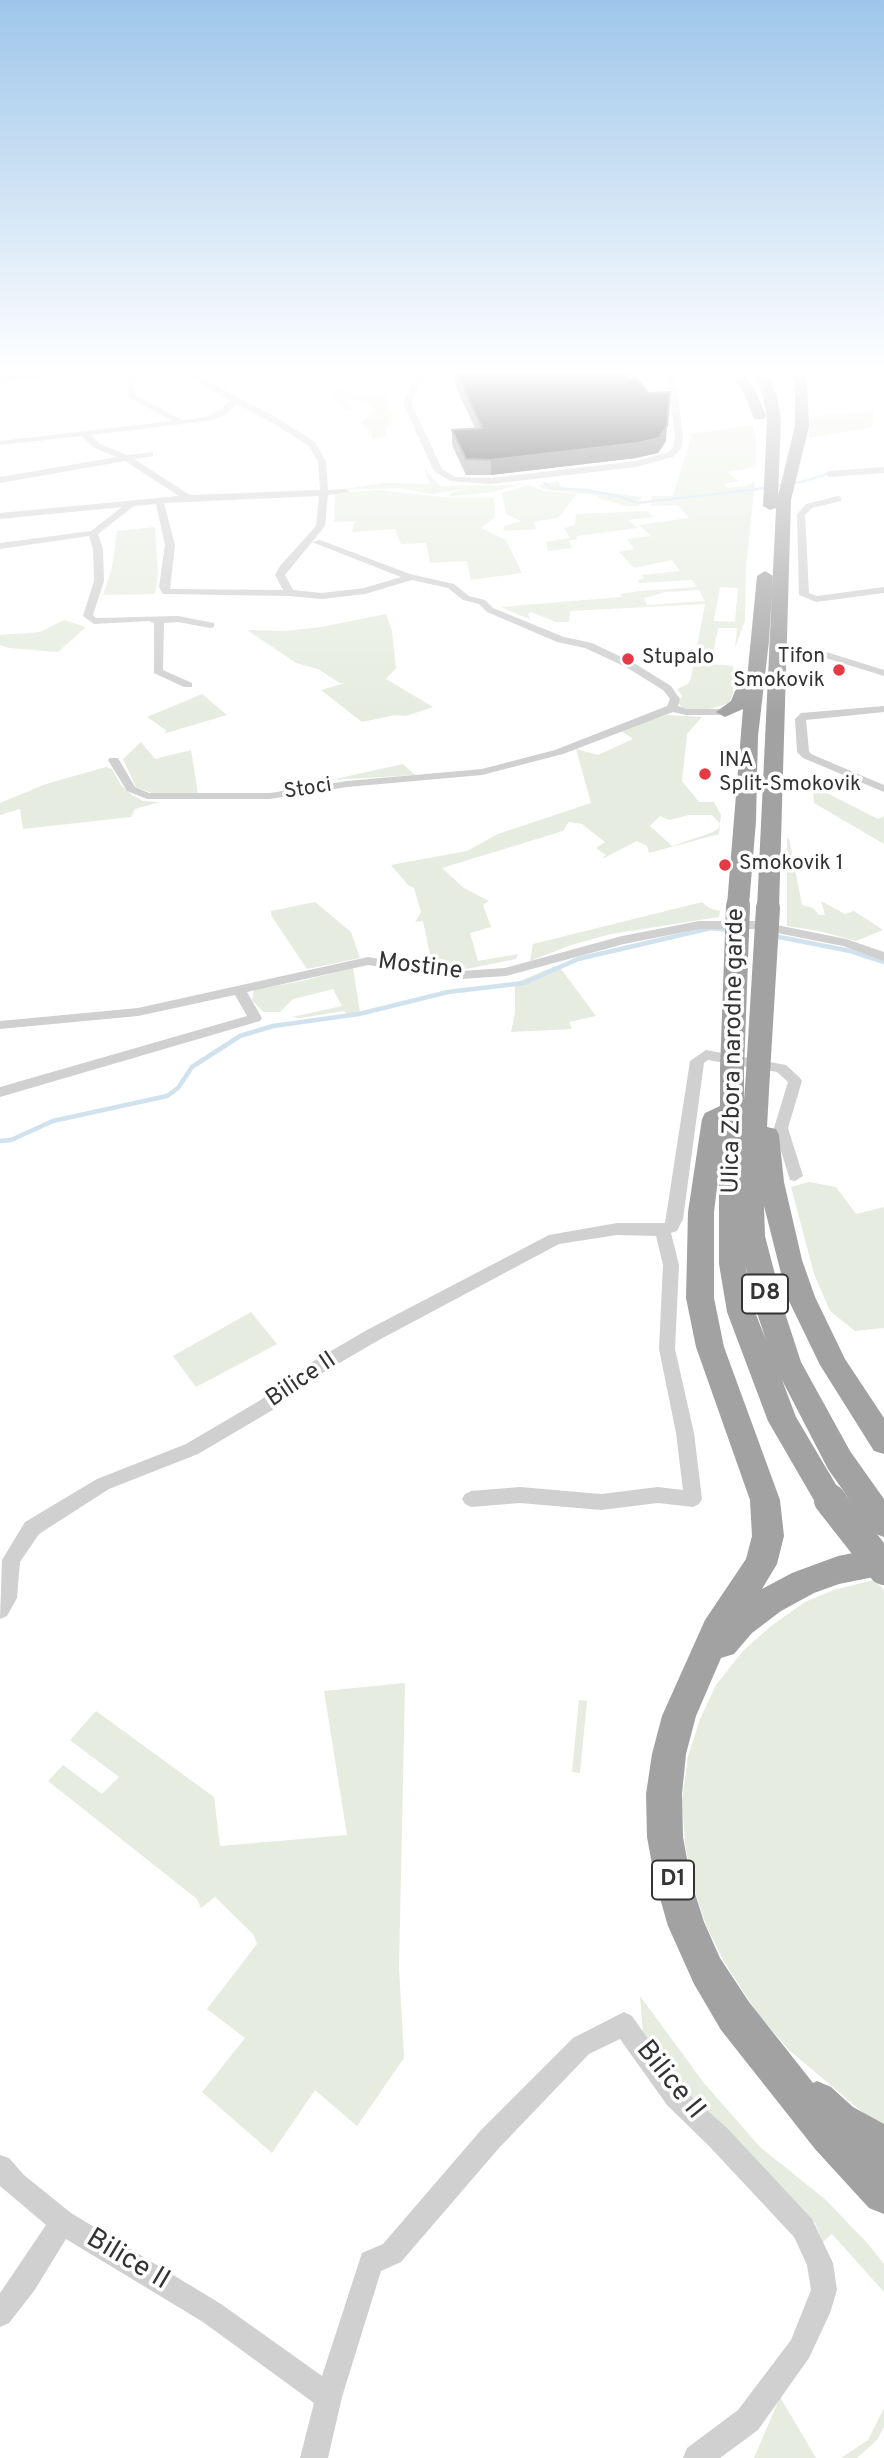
<!DOCTYPE html>
<html>
<head>
<meta charset="utf-8">
<style>
  body { margin:0 }
  canvas { display:block; background:#fff }
</style>
</head>
<body>
<canvas width="884" height="2458"></canvas>
<script>
const c = document.querySelector('canvas').getContext('2d');
c.lineJoin = 'round';
function fill(path, color) { c.fillStyle = color; c.fill(path, 'evenodd'); }
const toPath = rows => new Path2D(rows.map(r => 'M' + r).join(''));
function stroke(path, color, width, dash) { c.strokeStyle = color; c.lineWidth = width; c.lineCap = dash ? 'butt' : 'round'; c.setLineDash(dash || []); c.stroke(path); }
function drawText(font, color, halo, rows, align = 'center') {
  c.font = font + ' Overpass,sans-serif'; c.lineWidth = 7; c.setLineDash([]); c.textBaseline = 'middle'; c.strokeStyle = halo; c.fillStyle = color; for (const [text, x, y, turn = 0] of rows) {
    c.save(); c.translate(x, y); c.rotate((+turn || 0) * Math.PI / 180); c.textAlign = isNaN(turn) ? turn : align; if (halo) c.strokeText(text, 0, 0); c.fillText(text, 0, 0); c.restore();
  }
}
const green = toPath([
  [342,387,355,395,385,395,393,415,391,424,385,429,387,436,373,439,370,431,364,427,362,422,376,411,367,403,350,399,344,401,356,410,347,410,339,405,329,390],
  [874,412,871,428,809,438,810,416],
  [753,425,756,439,756,467,726,472,739,481,723,484,727,488,746,486,755,481,746,567,745,621,735,648,737,628,718,628,711,664,733,666,733,693,729,703,710,709,695,710,683,709,678,702,682,696,677,689,688,684,691,678,705,604,570,611,569,622,556,622,531,612,528,614,531,620,501,607,621,597,621,594,640,591,697,587,692,580,640,583,637,580,644,579,642,575,680,571,672,560,634,568,619,552,634,549,627,539,651,536,639,525,689,518,678,505,651,506,652,496,673,496,691,438,690,434],
  [720,587,738,588,735,622,714,621],
  [699,590,705,601,647,605,644,598,666,592],
  [424,468,440,486,519,485,492,492,451,496,448,494,470,488,432,494,401,488,337,490,384,483,430,484],
  [558,481,561,487,642,497,639,506,627,506,598,498,598,495,547,490,538,486],
  [529,485,543,491,577,494,558,518,533,522,536,529,503,531,504,526,521,521,506,514,502,493],
  [378,490,451,498,494,498,495,517,481,528,506,540,522,573,471,580,467,561,430,563,426,543,401,544,395,529,352,532,355,521,334,522,335,494],
  [646,511,654,517,629,520,637,528,577,536,577,539,569,541,572,548,548,551,546,542,570,538,564,528,575,525,576,514],
  [155,527,158,574,155,594,103,595,112,568,117,531],
  [386,614,392,631,396,668,386,679,433,707,406,716,395,715,362,722,321,690,345,683,340,683,318,669,296,663,247,630,286,631,321,627],
  [64,620,86,627,58,652,9,648,0,645,0,635,40,632],
  [202,694,227,715,163,734,167,731,147,717],
  [667,715,702,717,687,734,682,781,699,802,714,802,721,815,719,834,649,853,647,846,637,841,602,859,606,855,596,848,605,842,582,824,569,822,563,831,442,868,464,888,489,901,483,905,491,927,470,933,478,961,518,954,516,959,466,969,410,962,431,960,423,921,415,922,421,912,414,888,408,885,391,865,467,851,498,834,591,803,576,749,598,755,633,739,620,730],
  [689,815,712,815,720,824,718,829,711,833,672,846,650,826,660,816,669,820],
  [141,742,155,759,191,750,198,794,154,794,136,787,123,759],
  [403,764,415,775,331,780],
  [106,767,112,769,121,785,132,795,143,801,160,802,135,809,131,817,23,829,20,809,0,815,0,803,46,784],
  [813,786,878,819,884,816,884,844,814,803],
  [789,838,802,905,813,908,819,915,825,915,821,901,845,914,854,911,883,930,856,941,819,931,787,926,787,839],
  [315,902,351,932,360,958,307,969,271,915,271,911],
  [702,902,709,908,720,911,719,917,611,934,571,945,530,961,533,944],
  [558,965,596,1016,569,1022,572,1029,511,1032,515,1013,515,983],
  [353,968,360,1012,348,1015,344,1011,300,1018,292,1017,342,1006,333,989,293,999,280,1012,263,1012,252,1000,254,990,302,981],
  [809,1182,836,1187,856,1214,884,1207,884,1328,855,1331,830,1311,814,1274,791,1187],
  [251,1312,277,1344,196,1387,173,1356],
  [874,1580,884,1590,884,2125,867,2116,789,2050,757,2013,723,1960,706,1925,692,1883,685,1843,682,1801,688,1756,700,1719,716,1685,743,1651,771,1626,805,1602,834,1590],
  [405,1683,399,1967,404,2058,357,2126,315,2090,272,2153,202,2092,245,2038,207,2009,257,1944,253,1934,215,1897,201,1908,197,1899,48,1781,63,1765,102,1794,119,1777,70,1740,96,1711,214,1797,220,1846,347,1835,324,1691],
  [579,1700,587,1701,580,1773,572,1772],
  [640,1996,704,2083,760,2147,826,2200,868,2244,884,2264,884,2292,832,2234,823,2242,815,2223,694,2102,643,2034],
  [780,2397,816,2458,754,2458],
  [884,2408,884,2427,877,2440,857,2458,841,2458,868,2440]
]);
const streamFar1 = toPath([
  [544,483,551,488,586,490,622,497,637,503,751,490,801,482,824,475]
]);
const stream = toPath([
  [774,936,850,951,884,962],
  [0,1141,11,1140,53,1121,167,1096,178,1088,192,1067,240,1036,273,1026,359,1014,448,992,524,983,578,959,711,928,729,930]
]);
const minor = toPath([
  [144,371,157,371,135,378,135,395,182,420,206,417,219,411,230,401,179,371,189,371,277,418,315,442,326,461,328,490,346,489,350,492,328,495,325,526,285,575,293,590,322,593,364,588,401,577,312,542,320,540,410,574,454,584,469,596,485,600,493,608,564,637,592,643,634,663,671,686,680,699,678,706,686,709,725,709,730,712,725,715,686,715,673,712,563,754,482,775,347,787,270,799,147,799,127,791,108,760,110,758,118,758,135,787,149,793,270,793,347,781,482,769,555,750,667,706,670,699,663,690,626,667,585,648,557,642,487,612,479,604,463,600,448,588,412,580,365,594,322,599,289,596,163,594,159,587,165,545,156,504,134,506,98,534,103,549,104,581,93,615,96,618,178,616,214,623,214,627,210,628,178,622,164,623,163,670,192,683,192,687,184,687,154,673,154,623,149,621,94,624,83,616,94,581,93,549,89,536,0,549,0,543,91,531,122,507,0,519,0,513,179,496,125,461,0,483,0,477,117,457,94,448,82,436,0,445,0,441,172,421,127,396,129,384,127,377,144,371],
  [236,404,271,422,309,446,318,461,320,490,190,495,134,459,153,456,153,452,127,455,100,444,91,435,208,421,225,415,236,404],
  [319,496,316,526,280,566,275,575,283,590,170,589,175,545,164,503,319,496],
  [428,371,437,371,420,384,411,403,442,469,455,477,491,478,636,461,667,453,673,448,675,437,669,389,663,371,671,371,677,389,683,437,681,449,673,457,636,467,491,484,450,481,434,471,403,403,414,381,428,371],
  [884,467,884,473,829,477,825,474,829,471,884,467],
  [838,496,841,497,841,501,812,508,805,515,809,593,817,596,884,587,884,593,816,602,799,595,797,514,806,504,838,496],
  [823,651,884,670,884,676,819,656,818,654,823,651],
  [884,706,884,712,806,720,809,751,811,754,884,785,884,792,803,758,797,752,795,719,801,713,884,706],
  [699,921,757,921,846,939,884,952,884,961,843,946,757,929,699,929,624,944,506,976,461,979,368,965,247,992,262,1018,260,1021,0,1097,0,1087,247,1016,235,995,138,1016,0,1029,0,1021,138,1008,368,957,461,971,505,968,622,936,699,921],
  [706,1050,786,1065,800,1078,802,1081,788,1128,803,1176,795,1181,790,1180,774,1128,788,1082,777,1072,708,1060,704,1063,683,1219,677,1231,671,1233,679,1265,675,1349,694,1433,702,1499,699,1504,693,1507,658,1503,601,1510,520,1503,471,1507,465,1504,462,1499,465,1494,471,1491,520,1487,601,1494,658,1487,683,1490,676,1433,659,1349,663,1265,656,1236,617,1235,559,1244,379,1340,324,1372,271,1411,198,1454,109,1489,39,1534,20,1562,17,1598,7,1616,0,1619,2,1560,25,1522,97,1479,186,1444,259,1401,312,1362,367,1330,549,1235,617,1223,665,1223,690,1061,706,1050],
  [624,2012,632,2016,683,2089,727,2128,812,2219,833,2263,837,2290,830,2313,809,2358,758,2430,720,2458,683,2458,687,2448,738,2410,791,2340,811,2290,807,2265,794,2237,709,2146,667,2105,620,2039,589,2054,499,2148,401,2262,381,2271,342,2397,328,2458,300,2458,314,2403,203,2322,66,2239,34,2291,9,2323,0,2327,0,2293,46,2225,0,2186,0,2155,9,2158,24,2175,71,2213,221,2304,322,2376,362,2253,383,2244,481,2130,573,2038,624,2012]
]);
const tertiary = toPath([
  [66,371,103,371,0,383,0,377,66,371]
]);
const trunk = toPath([
  [730,371,742,371,757,395,766,416,764,419,754,419,745,395,730,371],
  [753,371,765,371,777,396,781,420,778,496,795,426,795,380,792,371,804,371,807,380,809,426,791,500,779,908,775,912,768,914,761,912,757,908,776,508,770,510,763,506,767,420,763,396,753,371],
  [765,571,773,576,769,641,758,736,756,821,749,905,745,909,738,911,731,909,727,905,743,709,725,717,716,712,731,701,735,691,747,679,757,576,765,571],
  [732,1061,740,1064,744,1069,744,1100,746,1073,750,1068,758,1065,766,1068,770,1073,767,1127,776,1129,779,1135,784,1182,802,1260,815,1297,845,1359,884,1418,884,1454,874,1451,820,1365,787,1297,764,1206,765,1236,785,1313,801,1362,850,1451,884,1499,884,1537,873,1533,828,1469,782,1380,796,1417,845,1500,841,1509,830,1513,819,1509,768,1421,727,1312,719,1264,719,1171,714,1212,714,1298,724,1347,780,1500,784,1536,777,1564,762,1589,792,1573,838,1556,884,1547,884,1575,839,1584,814,1593,781,1611,752,1633,734,1654,721,1658,696,1716,686,1754,682,1794,683,1837,691,1881,704,1922,720,1958,749,2002,813,2083,817,2081,831,2087,853,2107,884,2124,884,2214,869,2208,815,2149,721,2030,694,1984,668,1926,655,1881,647,1837,646,1794,652,1754,662,1716,705,1620,746,1559,752,1536,750,1500,696,1347,686,1298,688,1212,702,1119,705,1113,720,1106,720,1069,724,1064,732,1061],
  [745,1264,757,1313,766,1340,755,1312,745,1264]
]);
const trunkBridgeFar1 = toPath([
  [732,1069,738,906],
  [758,1073,768,908]
]);
const trunkBridge = toPath([
  [830,1500,884,1569]
]);
const wall = toPath([
  [455,371,666,441,658,453,636,458,491,475,466,475,452,445,452,430,475,428,455,385]
]);
const shadedWall = toPath([
  [667,426,666,441,658,453,636,458,491,475,491,460]
]);
const building = toPath([
  [456,371,626,371,630,378,637,378,649,393,670,392,667,426,659,438,637,443,491,460,466,459,452,430,482,428,456,371]
]);
const markers = [
  [628,659,7,"#e63946"],
  [839,670,7,"#e63946"],
  [705,774,7,"#e63946"],
  [725,865,7,"#e63946"]
];
const farPoinames = [
  ["Tifon",825,658,"right"],
  ["Smokovik",825,682,"right"],
  ["Stupalo",642,659],
  ["INA",719,762],
  ["Split-Smokovik",719,786],
  ["Smokovik 1",739,865]
];
const farStreetnames = [
  ["Stoci",308,790,-9]
];
const shields = [
  [765,1294,46],
  [673,1880,42]
];
const shieldNames = [
  ["D8",765,1294],
  ["D1",673,1880]
];
const streetNames = [
  ["Mostine",420,968,7],
  ["Ulica Zbora narodne garde",735,1051,-89],
  ["Bilice II",302,1381,-34]
];
const nearStreetnames = [
  ["Bilice II",669,2081,51],
  ["Bilice II",127,2261,31]
];
fill(green, '#e6ecdf');
stroke(streamFar1, '#cfe2ee', 2.5);
stroke(stream, '#cfe2ee', 4.5);
fill(minor, '#d0d0d0');
fill(tertiary, '#d0d0d0');
fill(trunk, '#a2a2a2');
stroke(trunkBridgeFar1, '#a2a2a2', 24);
stroke(trunkBridge, '#a2a2a2', 32);
fill(wall, '#8c8c8c');
fill(shadedWall, '#5f5f5f');
fill(building, '#1a1a1a');
stroke(building, '#5f5f5f', 2);
const sky = c.createLinearGradient(0, 0, 0, 715);
sky.addColorStop(0, '#9ec6ea');
sky.addColorStop(0.52, '#fff');
sky.addColorStop(1, '#ffffff00');
c.fillStyle = sky;
c.fillRect(0, 0, 884, 715);
for (const [x, y, r, color] of markers) { const dot = new Path2D(); dot.arc(x, y, r, 0, 2 * Math.PI); c.fillStyle = color; c.fill(dot); stroke(dot, '#fff', 2.5); }
drawText('21px', '#333', '#fff', farPoinames, 'left');
drawText('21px', '#333', '#fff', farStreetnames);
for (const [x, y, w] of shields) { const box = new Path2D(); box.roundRect(x - w / 2, y - 19.5, w, 39, 5); c.fillStyle = '#fff'; c.fill(box); stroke(box, '#333', 2); }
drawText('bold 23px', '#333', null, shieldNames);
drawText('24px', '#333', '#fff', streetNames);
drawText('28px', '#333', '#fff', nearStreetnames);
</script>
</body>
</html>
